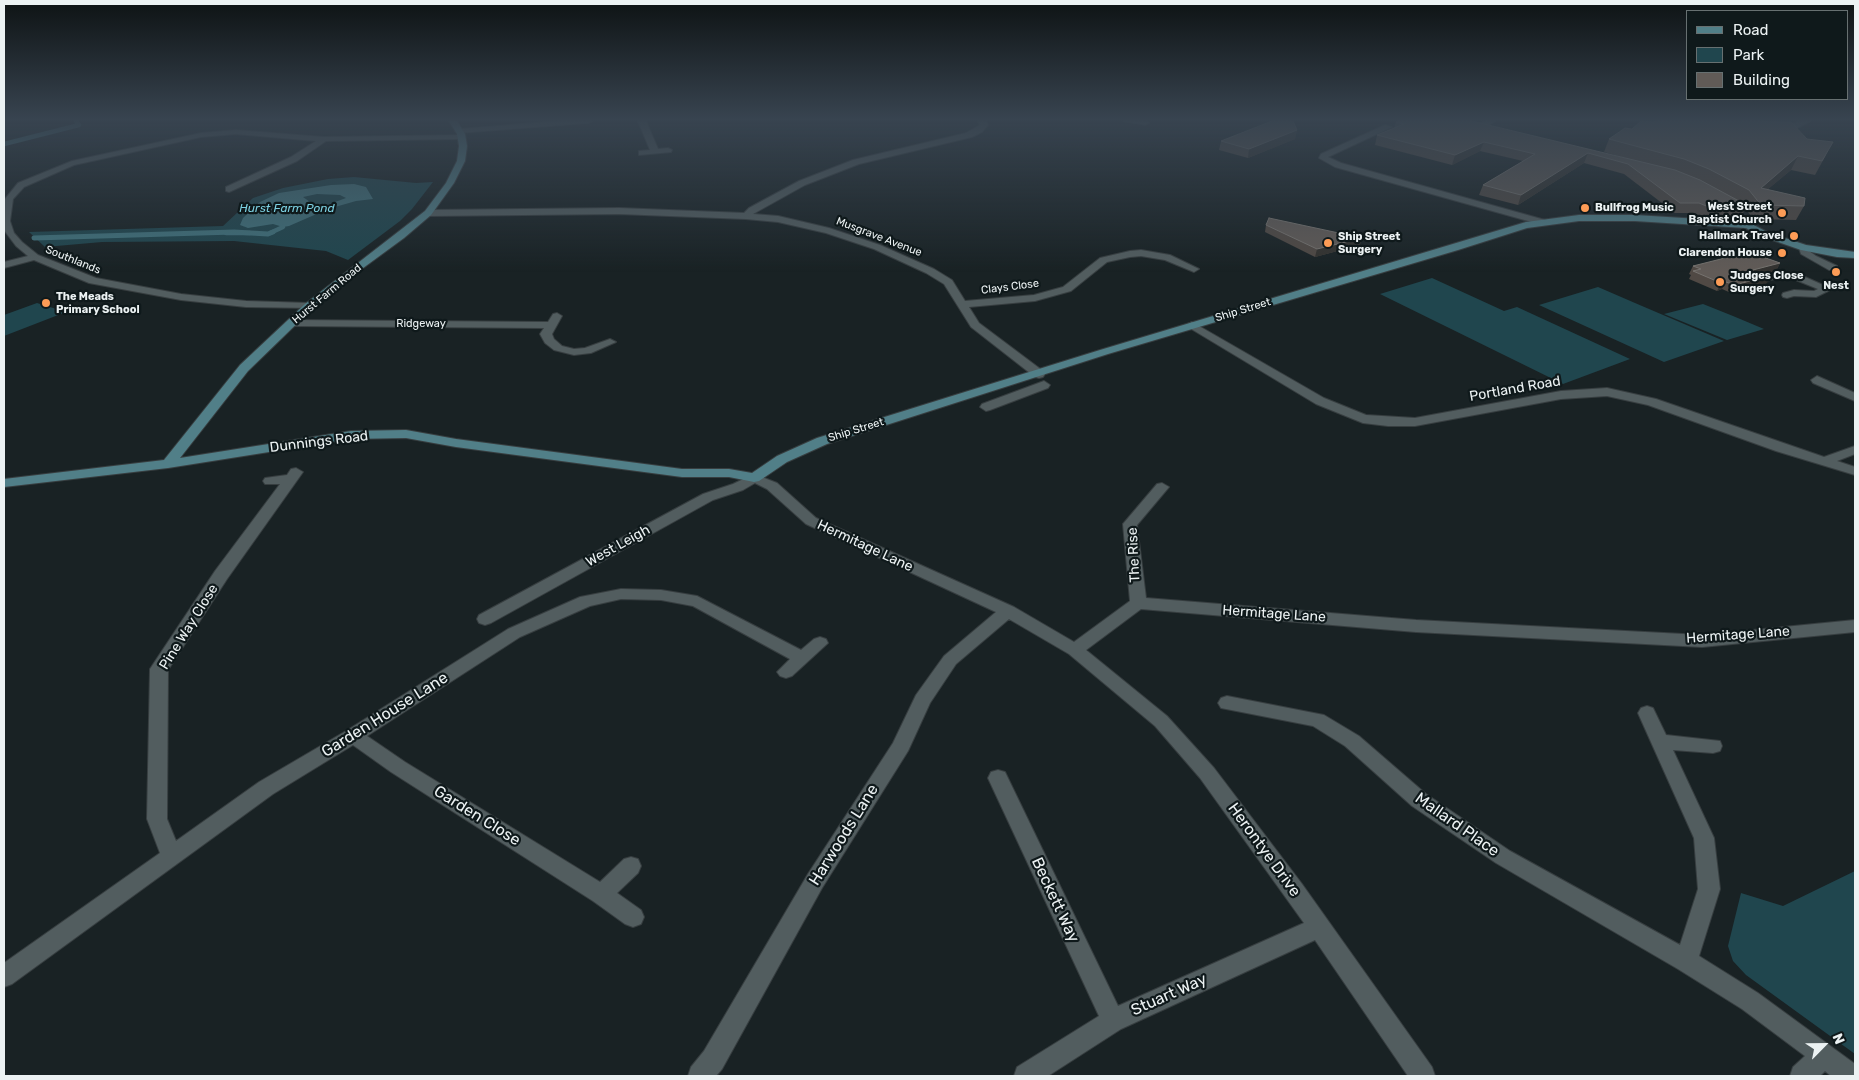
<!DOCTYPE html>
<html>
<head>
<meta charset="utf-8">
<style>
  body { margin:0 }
  #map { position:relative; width:1859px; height:1080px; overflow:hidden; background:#192224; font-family:Rubik,sans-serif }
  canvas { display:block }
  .frame { position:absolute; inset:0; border:5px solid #ecf2f3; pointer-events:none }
  .legend { position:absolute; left:1686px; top:10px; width:162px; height:90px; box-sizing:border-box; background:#0f191b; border:1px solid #677071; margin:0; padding:6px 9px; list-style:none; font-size:15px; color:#ecf2f3 }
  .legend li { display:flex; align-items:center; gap:10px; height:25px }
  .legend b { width:25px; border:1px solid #677071 }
  .north { position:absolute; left:1799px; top:1020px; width:50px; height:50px; -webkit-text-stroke:4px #0f191b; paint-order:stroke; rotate:67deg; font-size:14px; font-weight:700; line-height:20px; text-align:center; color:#ecf2f3 }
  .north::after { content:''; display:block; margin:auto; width:18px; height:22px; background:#ecf2f3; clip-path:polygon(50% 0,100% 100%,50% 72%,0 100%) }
</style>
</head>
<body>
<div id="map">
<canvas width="1859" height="1080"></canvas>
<div class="frame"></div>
<ul class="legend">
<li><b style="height:6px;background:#517f88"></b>Road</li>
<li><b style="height:14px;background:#20464e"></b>Park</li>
<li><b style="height:14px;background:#615b57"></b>Building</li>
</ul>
<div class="north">N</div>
</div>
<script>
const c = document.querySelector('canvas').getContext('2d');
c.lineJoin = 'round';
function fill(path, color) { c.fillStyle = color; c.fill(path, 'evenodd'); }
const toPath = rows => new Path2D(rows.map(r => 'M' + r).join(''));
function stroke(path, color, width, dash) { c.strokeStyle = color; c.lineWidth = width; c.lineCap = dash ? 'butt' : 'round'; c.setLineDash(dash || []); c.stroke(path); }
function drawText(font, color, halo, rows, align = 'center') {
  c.font = font + ' Rubik,sans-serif'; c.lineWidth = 4.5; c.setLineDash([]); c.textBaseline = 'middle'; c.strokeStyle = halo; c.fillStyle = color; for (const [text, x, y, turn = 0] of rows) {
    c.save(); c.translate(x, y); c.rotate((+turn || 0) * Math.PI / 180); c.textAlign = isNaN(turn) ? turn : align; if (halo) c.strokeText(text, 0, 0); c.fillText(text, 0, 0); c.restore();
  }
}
const green = toPath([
  [354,177,416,183,433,182,412,209,400,221,348,260,326,251,234,241,102,242,45,247,29,232,223,226,253,198,283,188,328,179],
  [1432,278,1504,311,1517,307,1630,359,1563,384,1380,294],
  [1598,287,1635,303,1724,341,1664,362,1539,305],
  [37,303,66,312,4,336,4,315],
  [1703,304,1733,316,1764,329,1727,340,1664,314],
  [1855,871,1855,1054,1746,975,1733,961,1728,946,1741,893,1783,906]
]);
const water = toPath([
  [354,184,366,187,373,199,356,201,328,209,289,226,283,227,273,224,248,228,240,225,243,218,260,202,279,193,331,185],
  [317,194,340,195,346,198,313,210,306,210,310,202,303,197]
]);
const streamFar1 = toPath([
  [4,144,79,125,76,121],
  [226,233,250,233],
  [270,233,283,227]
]);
const stream = toPath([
  [34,238,234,232,268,234,273,232]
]);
const street = toPath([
  [560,121,592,121,588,123,459,133,455,131,459,129,560,121],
  [638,121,646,121,658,149,668,148,672,150,671,152,639,155,639,151,650,150,638,121],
  [978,121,986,121,988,125,982,132,972,137,859,164,805,185,753,214,778,216,829,228,880,245,934,269,952,280,965,301,1034,295,1063,287,1100,258,1130,251,1141,250,1170,255,1199,269,1194,272,1165,260,1141,256,1130,257,1107,262,1071,291,1035,301,969,307,979,323,1043,371,1045,374,1043,377,1039,378,1035,377,971,327,944,284,926,273,874,249,826,233,778,222,746,219,619,214,428,216,423,213,428,210,619,208,744,213,749,208,799,181,853,160,966,133,980,125,978,121],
  [1124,121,1146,121,1149,123,1145,125,1124,121],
  [1486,121,1495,121,1483,129,1477,129,1477,125,1486,121],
  [1800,121,1810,121,1790,132,1777,133,1773,131,1800,121],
  [1385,125,1392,127,1328,157,1341,163,1545,220,1547,222,1542,225,1539,224,1335,167,1319,158,1321,154,1385,125],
  [236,130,324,137,461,135,465,137,461,139,326,141,297,161,229,192,226,191,226,187,291,157,316,141,236,134,201,137,74,165,24,187,13,199,10,221,14,233,22,242,38,255,96,278,181,294,246,301,309,303,314,306,313,308,246,307,181,300,89,283,34,260,4,268,4,262,28,256,16,246,4,230,5,199,18,183,72,161,201,133,236,130],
  [1804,245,1807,246,1809,251,1816,256,1837,266,1837,270,1829,270,1801,254,1799,248,1804,245],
  [1779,272,1796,273,1832,289,1816,297,1794,296,1787,298,1783,297,1782,295,1783,293,1794,290,1814,291,1818,289,1791,278,1779,278,1753,284,1748,281,1749,279,1779,272],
  [557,313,562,316,552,334,554,339,562,346,574,349,585,348,610,339,616,342,591,353,574,355,554,350,545,343,540,334,544,328,291,326,285,323,291,320,548,322,553,314,557,313],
  [1192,322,1324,398,1366,415,1415,418,1561,391,1607,388,1656,399,1824,457,1855,446,1855,454,1837,461,1855,467,1855,475,1776,451,1648,405,1607,396,1561,399,1415,426,1388,426,1363,423,1316,404,1188,327,1186,325,1192,322],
  [1817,376,1855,393,1855,401,1813,383,1811,380,1817,376],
  [1044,381,1050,385,1048,388,990,410,986,411,980,407,982,404,1044,381],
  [296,468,303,472,227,579,168,670,167,819,176,841,259,782,346,731,508,629,580,597,621,589,661,590,697,596,801,650,814,639,820,637,826,639,828,643,792,676,786,678,780,676,777,672,790,659,693,606,661,600,621,599,590,606,520,637,367,736,405,762,600,882,624,859,631,857,638,859,641,866,638,873,617,893,641,910,644,917,641,924,633,927,625,924,593,901,391,772,353,745,273,794,12,984,4,987,4,963,160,853,147,819,150,669,215,571,280,484,265,484,263,481,265,478,287,475,291,469,296,468],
  [754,474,777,483,816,518,1014,607,1074,642,1130,601,1123,524,1157,484,1162,483,1169,487,1137,525,1146,598,1416,620,1702,635,1855,620,1855,632,1702,647,1416,632,1141,609,1086,650,1167,716,1214,768,1302,884,1432,1067,1435,1076,1408,1076,1315,940,1121,1029,1048,1076,1014,1076,1017,1067,1099,1016,988,778,991,772,998,770,1005,772,1118,1006,1304,923,1200,778,1155,726,1069,654,1009,619,956,664,930,703,908,751,822,888,722,1069,716,1076,688,1076,691,1067,704,1051,808,874,893,743,916,695,944,656,996,612,806,524,767,489,755,483,743,490,713,500,491,623,485,625,479,623,477,619,479,615,703,494,733,484,754,474],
  [1227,696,1324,715,1359,736,1426,794,1510,851,1680,945,1698,889,1694,838,1638,713,1641,708,1647,706,1653,708,1666,735,1720,741,1722,746,1720,751,1713,753,1673,750,1714,838,1720,889,1699,956,1758,993,1855,1064,1855,1076,1831,1076,1825,1071,1820,1076,1790,1076,1793,1067,1805,1056,1742,1009,1678,969,1496,863,1412,806,1345,746,1313,726,1221,708,1218,703,1221,698,1227,696]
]);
const secondary = toPath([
  [449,121,457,121,465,134,467,146,465,161,454,183,431,215,404,238,359,271,313,308,248,371,180,458,351,431,406,430,456,439,682,469,729,469,752,473,777,456,817,438,1100,350,1526,222,1579,215,1635,215,1748,222,1767,232,1806,245,1855,252,1855,258,1837,257,1801,250,1761,236,1746,228,1635,221,1579,221,1527,228,1458,250,1108,354,827,444,787,462,759,481,754,482,729,477,682,477,456,447,406,438,351,439,168,468,4,487,4,479,164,460,240,365,305,304,425,211,446,183,457,161,459,146,457,134,449,121]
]);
const wall = toPath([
  [1656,121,1781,121,1780,122,1807,139,1826,155,1815,175,1791,170,1768,189,1804,206,1796,220,1754,219,1741,204,1745,209,1740,219,1706,218,1694,213,1675,213,1624,174,1584,163,1518,205,1479,195,1483,185,1523,161,1480,151,1452,165,1375,145,1377,135,1394,128,1396,122,1628,159,1604,152,1609,139,1632,129],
  [1297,130,1295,139,1248,158,1219,150,1221,141],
  [1266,225,1360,245,1315,257,1265,232],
  [1780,263,1776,271,1754,276,1767,283,1731,293,1722,289,1717,291,1689,279,1691,275,1689,274,1693,266]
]);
const shadedWall = toPath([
  [1297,130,1295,139,1248,158,1249,149],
  [1484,142,1480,151,1452,165,1455,155],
  [1588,153,1584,163,1518,205,1521,195],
  [1798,156,1791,170,1756,199,1761,188],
  [1362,238,1360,245,1315,257,1317,249],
  [1780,263,1776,271,1749,277,1753,270],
  [1772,275,1767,283,1731,293,1735,285],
  [1726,282,1722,289,1717,291,1721,283]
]);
const building = toPath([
  [1272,121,1293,121,1297,130,1249,149,1221,141,1272,121],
  [1398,121,1472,121,1675,170,1700,180,1739,201,1745,209,1711,208,1699,203,1680,203,1628,164,1588,153,1521,195,1483,185,1535,154,1484,142,1455,155,1377,135,1404,124,1396,122,1398,121],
  [1641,121,1654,122,1656,121,1760,121,1772,122,1791,122,1807,139,1833,142,1822,161,1798,156,1761,188,1805,198,1804,206,1761,205,1749,190,1709,169,1684,159,1609,139,1625,128,1632,129,1641,121],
  [1269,218,1362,238,1317,249,1266,225,1269,218],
  [1749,252,1780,263,1753,270,1750,274,1758,278,1772,275,1735,285,1726,282,1721,283,1693,271,1701,269,1693,266,1749,252]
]);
const markers = [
  [1585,208,5,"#fd9c56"],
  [1782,213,5,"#fd9c56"],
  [1794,236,5,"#fd9c56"],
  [1328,243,5,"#fd9c56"],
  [1782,253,5,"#fd9c56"],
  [1836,272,5,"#fd9c56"],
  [1720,282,5,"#fd9c56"],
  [46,303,5,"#fd9c56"]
];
const farPoinames = [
  ["West Street",1772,207,"right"],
  ["Baptist Church",1772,220,"right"],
  ["Bullfrog Music",1595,208],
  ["Hallmark Travel",1784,236,"right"],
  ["Ship Street",1338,237],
  ["Surgery",1338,250],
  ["Clarendon House",1772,253,"right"],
  ["Judges Close",1730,276],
  ["Surgery",1730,289],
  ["Nest",1836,286,"center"],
  ["The Meads",56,297],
  ["Primary School",56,310]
];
const farStreetnames = [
  ["Musgrave Avenue",879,237,21],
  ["Southlands",73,260,22],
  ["Clays Close",1010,287,-7],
  ["Hurst Farm Road",327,294,-40],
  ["Ship Street",1243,310,-17],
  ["Ridgeway",421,324],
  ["Ship Street",856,430,-17]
];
const farWaternames = [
  ["Hurst Farm Pond",287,209]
];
const streetNames = [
  ["Portland Road",1515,389,-10],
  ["Dunnings Road",319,442,-7],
  ["West Leigh",618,546,-29],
  ["Hermitage Lane",865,546,25],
  ["The Rise",1134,555,-93],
  ["Hermitage Lane",1274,614,4],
  ["Pine Way Close",189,627,-58],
  ["Hermitage Lane",1738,635,-4]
];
const nearStreetnames = [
  ["Garden House Lane",385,715,-32],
  ["Garden Close",477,816,32],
  ["Mallard Place",1457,825,35],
  ["Harwoods Lane",844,835,-58],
  ["Herontye Drive",1264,850,54],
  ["Beckett Way",1055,900,65],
  ["Stuart Way",1169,995,-24]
];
fill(green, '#20464e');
fill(water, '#41727c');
stroke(streamFar1, '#41727c', 4.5);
stroke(stream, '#41727c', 5);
stroke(street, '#373e40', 2);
stroke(secondary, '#373e40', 2);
fill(street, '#525d5f');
fill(secondary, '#517f88');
fill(wall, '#504944');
fill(shadedWall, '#33322f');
fill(building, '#615b57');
stroke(building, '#76736f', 1);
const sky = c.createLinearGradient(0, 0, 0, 272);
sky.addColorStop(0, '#0e1314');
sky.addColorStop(0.44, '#384450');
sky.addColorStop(1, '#38445000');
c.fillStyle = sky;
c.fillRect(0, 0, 1859, 272);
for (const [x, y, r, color] of markers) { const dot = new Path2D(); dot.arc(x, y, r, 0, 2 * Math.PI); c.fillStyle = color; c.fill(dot); stroke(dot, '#0f191b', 2); }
drawText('bold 11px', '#ecf2f3', '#0f191b', farPoinames, 'left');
drawText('11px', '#ecf2f3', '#0f191b', farStreetnames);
drawText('italic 12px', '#7dd1e2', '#0f191b', farWaternames);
drawText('14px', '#ecf2f3', '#0f191b', streetNames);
drawText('16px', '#ecf2f3', '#0f191b', nearStreetnames);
</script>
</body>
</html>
